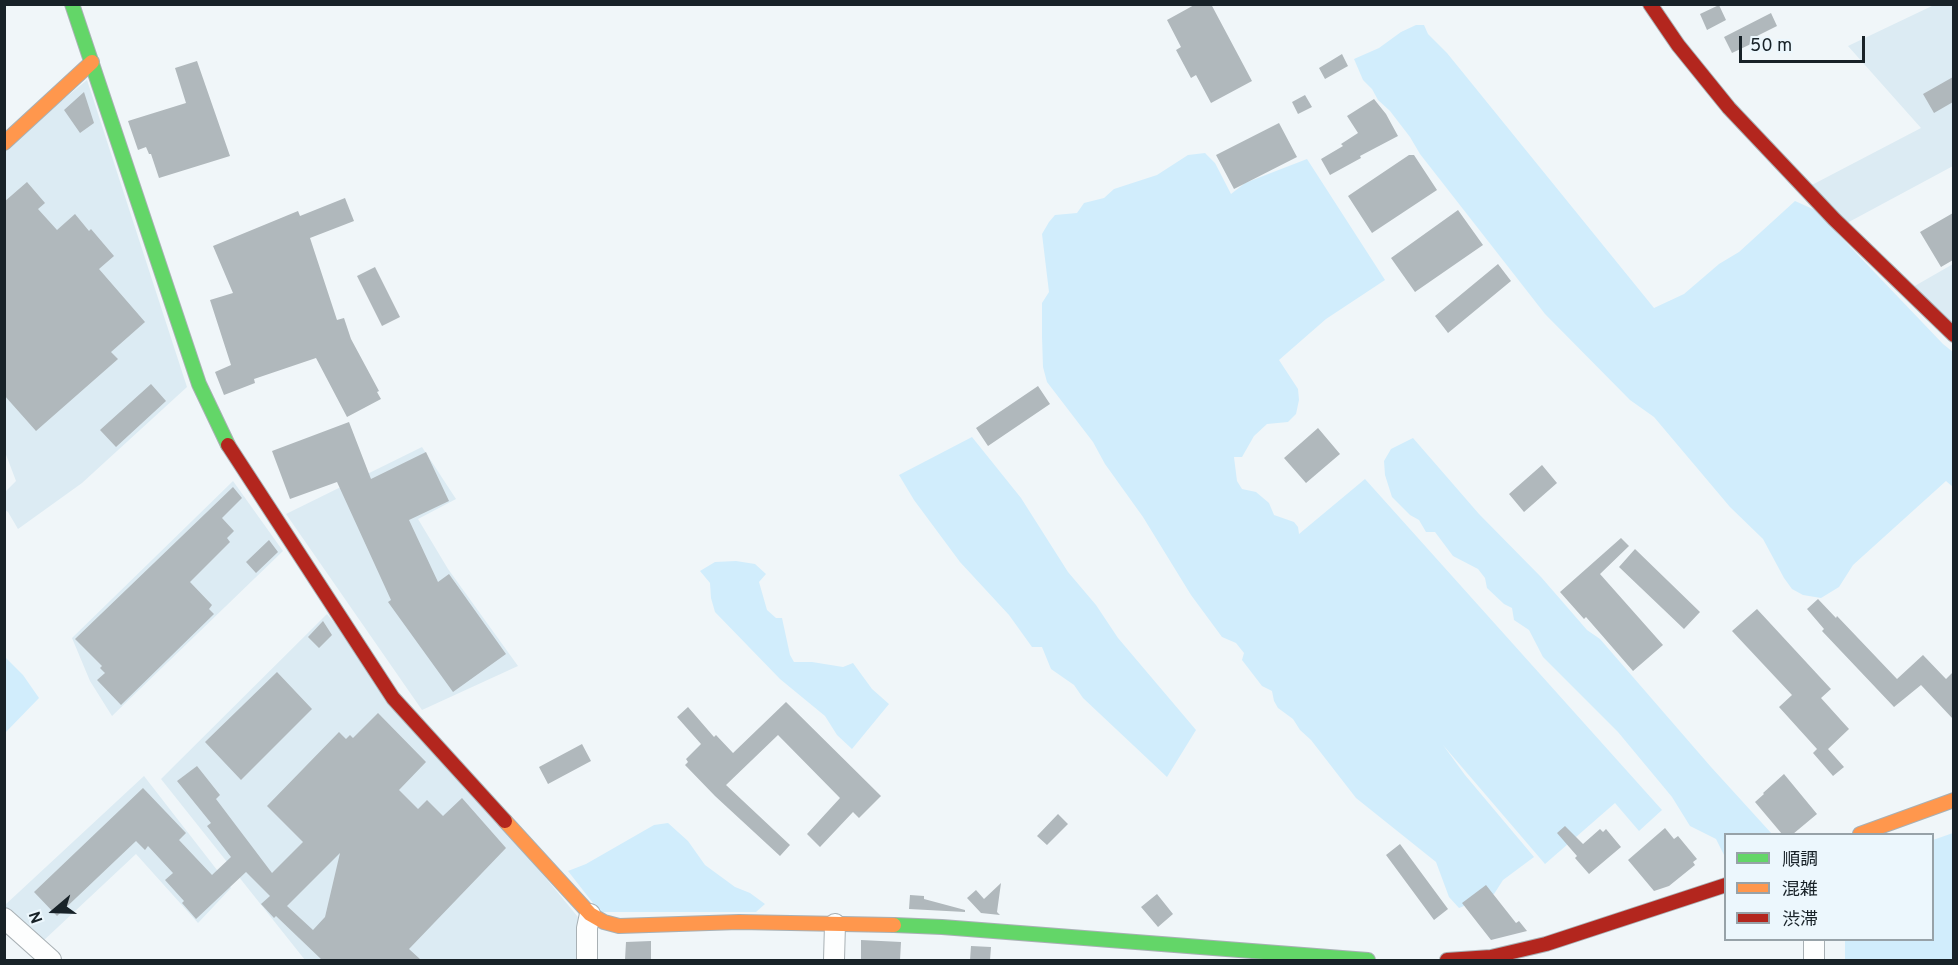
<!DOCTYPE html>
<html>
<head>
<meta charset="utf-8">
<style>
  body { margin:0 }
  #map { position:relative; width:1958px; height:965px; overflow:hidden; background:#f0f6f9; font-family:Overpass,"Noto Sans JP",sans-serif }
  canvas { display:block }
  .frame { position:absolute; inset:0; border:6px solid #182228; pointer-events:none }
  .legend { position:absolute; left:1724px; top:833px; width:210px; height:108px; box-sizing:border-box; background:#ecf7fd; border:2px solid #97a2a8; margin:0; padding:8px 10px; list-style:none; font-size:18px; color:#182228 }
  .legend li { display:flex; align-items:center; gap:12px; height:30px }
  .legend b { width:30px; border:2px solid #97a2a8 }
  .north { position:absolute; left:24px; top:881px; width:60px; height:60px; -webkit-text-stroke:4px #ecf7fd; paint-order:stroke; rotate:251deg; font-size:16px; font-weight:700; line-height:24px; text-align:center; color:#182228 }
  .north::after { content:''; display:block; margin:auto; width:21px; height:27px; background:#182228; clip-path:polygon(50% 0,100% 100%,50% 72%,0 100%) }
  .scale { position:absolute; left:1739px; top:36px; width:126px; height:27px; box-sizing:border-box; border:3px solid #182228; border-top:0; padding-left:8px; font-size:18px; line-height:21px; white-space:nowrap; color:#182228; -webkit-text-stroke:4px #ecf7fd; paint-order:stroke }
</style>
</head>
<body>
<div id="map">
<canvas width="1958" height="965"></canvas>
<div class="frame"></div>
<ul class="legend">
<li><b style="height:8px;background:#63d668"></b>順調</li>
<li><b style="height:8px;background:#ff974d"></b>混雑</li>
<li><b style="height:8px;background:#b3261e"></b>渋滞</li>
</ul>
<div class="north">N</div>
<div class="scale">50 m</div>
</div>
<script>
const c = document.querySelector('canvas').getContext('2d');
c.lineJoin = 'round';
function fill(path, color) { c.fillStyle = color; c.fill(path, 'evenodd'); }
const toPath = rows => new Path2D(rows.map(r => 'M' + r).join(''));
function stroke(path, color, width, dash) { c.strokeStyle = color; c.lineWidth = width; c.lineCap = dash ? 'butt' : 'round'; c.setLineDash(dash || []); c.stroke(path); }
const built = toPath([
  [1934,5,1953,5,1953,166,1847,223,1808,187,1921,128,1848,46],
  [87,80,187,387,82,483,18,529,8,512,5,510,5,492,16,481,5,452,5,147],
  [1953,264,1953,326,1913,287],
  [422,447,456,499,418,519,448,569,518,666,422,710,286,514],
  [233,481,283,551,112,716,90,681,72,638],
  [327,614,578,917,580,958,578,960,305,960,161,779],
  [144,776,231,888,198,923,136,854,42,942,5,912,5,905]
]);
const green = toPath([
  [1416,25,1424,25,1428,34,1447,53,1654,308,1684,294,1719,264,1739,252,1795,201,1815,210,1943,344,1953,352,1953,487,1946,481,1853,565,1839,587,1821,598,1803,595,1792,589,1784,578,1763,539,1730,507,1654,417,1630,400,1545,314,1420,154,1410,137,1390,111,1378,100,1372,89,1363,80,1354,59,1379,48,1401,32],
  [1205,153,1215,163,1231,194,1245,183,1307,159,1385,280,1326,319,1279,360,1298,389,1299,400,1296,414,1288,422,1267,424,1254,436,1242,457,1234,457,1237,481,1242,489,1256,492,1269,503,1274,515,1294,522,1298,527,1299,534,1365,479,1662,810,1639,831,1615,803,1545,864,1443,745,1465,775,1534,857,1503,880,1494,894,1459,908,1449,897,1436,862,1356,798,1311,740,1300,730,1293,719,1278,708,1274,701,1272,691,1262,686,1242,660,1244,653,1236,643,1222,637,1191,595,1143,517,1105,464,1093,442,1047,382,1043,367,1042,337,1042,303,1049,292,1042,234,1049,222,1055,215,1077,213,1084,203,1104,198,1114,189,1157,175,1188,155],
  [972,437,1021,498,1068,572,1096,605,1118,638,1196,730,1167,777,1083,698,1074,685,1051,669,1042,647,1032,647,1009,615,960,562,914,500,899,475],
  [1413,438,1479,514,1541,577,1587,630,1600,639,1711,767,1772,834,1726,834,1725,857,1716,839,1690,826,1672,797,1618,732,1543,657,1529,630,1514,620,1512,608,1504,604,1487,588,1485,578,1478,569,1453,556,1435,532,1426,532,1419,520,1410,515,1392,497,1385,475,1384,461,1391,449],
  [736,561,755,564,766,574,759,582,767,610,776,618,782,618,790,655,794,662,812,662,843,667,853,663,872,689,889,704,852,749,837,735,825,716,780,679,715,612,711,598,710,583,700,571,715,562],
  [5,657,23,675,39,698,5,733],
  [668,823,688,841,705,865,735,887,750,893,765,904,756,912,600,912,568,871,586,864,654,825],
  [1953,833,1953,960,1845,960,1845,940,1932,940,1933,840]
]);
const building = toPath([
  [1196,4,1211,4,1252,81,1211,103,1196,75,1191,78,1176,50,1181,47,1167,20],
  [1719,5,1726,20,1707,30,1700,14],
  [1771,13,1777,26,1751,39,1753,43,1732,53,1724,37],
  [1342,54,1348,66,1325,79,1319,68],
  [197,61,230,156,159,178,151,154,149,154,146,147,138,150,128,121,186,103,175,68],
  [1953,77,1953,102,1934,113,1923,94],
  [84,92,94,123,80,133,64,110],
  [1305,95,1312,107,1298,114,1292,102],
  [1374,99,1386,114,1398,136,1360,156,1361,158,1330,175,1321,159,1343,146,1341,144,1358,133,1347,116],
  [1279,123,1297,157,1234,189,1216,155],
  [1409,155,1414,155,1437,190,1372,233,1348,196],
  [27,182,45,203,38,209,57,230,75,214,89,231,91,229,114,256,99,269,145,322,111,352,118,359,36,431,4,395,4,202],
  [345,198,354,221,310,238,337,320,344,318,351,339,379,391,377,392,381,399,347,417,316,358,254,379,255,383,224,395,215,372,231,365,210,300,233,293,213,246,298,211,300,216],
  [1458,210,1483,245,1415,292,1391,258],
  [1953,213,1953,260,1941,267,1920,232],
  [1498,264,1511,281,1448,333,1435,316],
  [375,267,400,317,382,326,357,276],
  [151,384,166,401,116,447,100,430],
  [1038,386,1050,404,988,446,976,428],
  [349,422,371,479,426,452,449,501,409,520,438,582,449,574,506,654,453,692,388,602,391,600,337,482,290,499,272,451],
  [1318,428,1340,454,1306,483,1284,458],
  [1542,465,1557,483,1524,512,1509,494],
  [233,487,242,498,222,518,234,531,227,538,230,542,190,582,212,605,209,609,214,614,121,705,97,680,105,673,100,668,102,666,75,639],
  [1621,538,1629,546,1600,574,1663,645,1633,671,1586,617,1584,619,1560,592],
  [269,540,278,552,256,573,246,562],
  [1635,549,1700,612,1684,629,1619,567],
  [1818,599,1836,618,1837,616,1897,679,1923,655,1946,679,1953,672,1953,719,1921,685,1894,707,1822,631,1824,629,1807,609],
  [1757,609,1831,689,1821,698,1849,729,1828,749,1844,767,1833,776,1813,753,1817,749,1779,707,1792,695,1732,631],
  [323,621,332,635,319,648,308,637],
  [277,672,312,709,241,780,205,742],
  [786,702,881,796,859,818,853,812,820,847,807,834,840,798,778,735,726,785,790,845,780,856,715,796,685,765,688,762,686,759,701,744,677,717,688,707,714,737,716,735,733,753],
  [378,713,426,762,399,790,418,809,427,800,443,816,462,798,506,848,409,949,421,960,322,960,276,916,274,918,261,904,270,896,246,872,196,919,182,903,184,901,165,880,173,873,148,846,145,850,136,841,57,916,34,892,143,788,186,833,179,840,212,875,231,857,207,826,211,823,177,781,197,766,220,795,216,799,272,873,303,842,267,806,339,732,346,739,350,735,353,738],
  [340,853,325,917,313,930,287,906],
  [582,744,591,761,548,784,539,767],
  [1784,774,1817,814,1793,834,1782,834,1755,802,1764,794,1763,793],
  [1058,814,1068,824,1047,845,1037,836],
  [1565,826,1583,844,1600,829,1603,832,1606,829,1621,847,1589,874,1575,858,1577,856,1557,833],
  [1665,828,1674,839,1678,836,1697,859,1693,862,1695,865,1669,886,1654,891,1628,860],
  [1400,844,1448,909,1434,920,1386,855],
  [1001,883,997,912,1000,915,981,913,967,898,976,890,984,899],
  [1486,885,1516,923,1519,921,1527,931,1491,940,1462,903],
  [1157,894,1173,914,1158,927,1141,907],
  [910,895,924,896,924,899,965,910,965,912,909,909],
  [861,940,901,942,900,960,861,960],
  [651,941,651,960,625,960,626,942],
  [971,946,991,947,990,960,970,960]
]);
const street = toPath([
  [4,918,51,960],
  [587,960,587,928,590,914],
  [834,960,835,924],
  [1814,960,1814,940]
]);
const fast = toPath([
  [72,4,199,384,228,445],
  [894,925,942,927,1368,960]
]);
const slow = toPath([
  [4,143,92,62],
  [505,821,590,914,604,922,619,926,739,922,894,925],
  [1860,834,1954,800]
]);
const jam = toPath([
  [1650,4,1678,45,1729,108,1834,219,1954,335],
  [228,445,393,698,505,821],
  [1447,960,1491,957,1546,944,1726,885]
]);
fill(built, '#dcebf3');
fill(green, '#d1edfc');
fill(building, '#b0b8bc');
stroke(street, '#a8b0b4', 22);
stroke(fast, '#a8b0b4', 16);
stroke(slow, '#a8b0b4', 16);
stroke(jam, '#a8b0b4', 16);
stroke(street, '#fdfefe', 20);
stroke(fast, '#63d668', 14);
stroke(slow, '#ff974d', 14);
stroke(jam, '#b3261e', 14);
</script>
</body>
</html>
